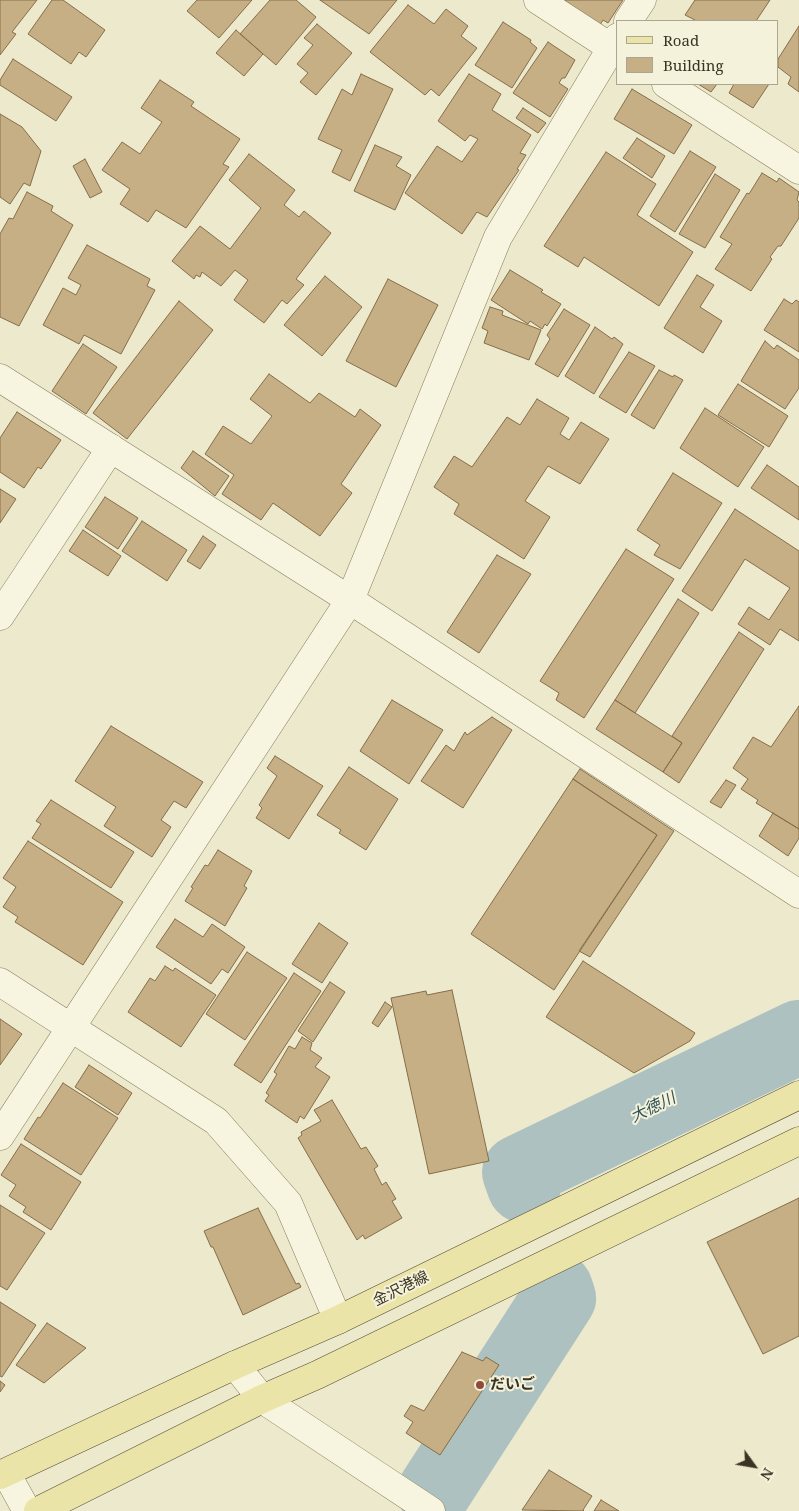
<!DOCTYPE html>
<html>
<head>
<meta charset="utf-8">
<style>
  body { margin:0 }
  #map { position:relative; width:799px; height:1511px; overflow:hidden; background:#ece9cc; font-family:"Noto Serif",serif }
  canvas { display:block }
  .legend { position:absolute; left:616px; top:20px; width:162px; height:65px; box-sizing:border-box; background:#f4f2db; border:1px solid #aaa691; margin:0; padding:6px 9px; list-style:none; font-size:15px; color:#3a3323 }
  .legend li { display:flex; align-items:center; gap:10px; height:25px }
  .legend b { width:25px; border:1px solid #aaa691 }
  .north { position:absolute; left:729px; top:1441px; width:50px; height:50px; -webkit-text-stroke:4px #f4f2db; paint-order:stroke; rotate:122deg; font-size:14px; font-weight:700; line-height:20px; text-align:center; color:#3a3323 }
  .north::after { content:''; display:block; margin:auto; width:18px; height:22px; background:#3a3323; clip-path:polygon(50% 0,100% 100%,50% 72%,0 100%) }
</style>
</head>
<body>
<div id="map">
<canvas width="799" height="1511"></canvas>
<ul class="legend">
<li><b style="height:6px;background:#ebe4a8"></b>Road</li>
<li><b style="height:14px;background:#c7af85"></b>Building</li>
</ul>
<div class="north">N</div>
</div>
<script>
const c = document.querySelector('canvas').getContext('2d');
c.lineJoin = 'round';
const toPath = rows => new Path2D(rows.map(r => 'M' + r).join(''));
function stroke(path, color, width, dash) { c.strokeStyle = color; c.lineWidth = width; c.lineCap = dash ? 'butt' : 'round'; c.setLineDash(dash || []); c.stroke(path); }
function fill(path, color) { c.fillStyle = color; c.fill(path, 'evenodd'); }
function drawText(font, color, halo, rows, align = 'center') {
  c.font = font + ' "Noto Serif","Noto Sans JP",serif'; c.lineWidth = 4; c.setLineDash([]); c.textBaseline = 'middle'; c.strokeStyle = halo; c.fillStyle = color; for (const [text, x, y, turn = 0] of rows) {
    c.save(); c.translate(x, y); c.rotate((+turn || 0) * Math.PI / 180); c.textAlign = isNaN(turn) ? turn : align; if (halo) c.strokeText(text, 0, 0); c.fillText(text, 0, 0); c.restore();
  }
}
const river = toPath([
  [524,1186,519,1172,799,1037],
  [434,1492,559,1298,556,1289]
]);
const building = toPath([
  [0,0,37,0,12,32,16,34,0,55,0,0],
  [52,0,63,0,105,30,86,57,79,52,71,64,28,34,52,0],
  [197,0,252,0,219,38,187,11,197,0],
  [270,0,296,0,316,17,276,65,240,34,270,0],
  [320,0,397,0,369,34,320,0],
  [564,0,623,0,608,23,603,20,600,25,564,0],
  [695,0,770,0,756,21,694,21,695,20,685,15,695,0],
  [408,5,434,24,446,9,468,26,461,36,477,48,439,96,431,89,425,95,370,52,408,5],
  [503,22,531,40,530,42,537,48,512,88,475,65,503,22],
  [317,24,352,53,316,95,300,82,308,73,297,64,313,45,304,38,317,24],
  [799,26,799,92,788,84,791,77,778,67,778,59,799,26],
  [236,30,263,54,244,76,216,53,236,30],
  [548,42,575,60,565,78,562,78,559,83,568,89,550,117,513,93,548,42],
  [13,59,72,97,56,121,0,85,0,80,13,59],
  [361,74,393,89,350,181,332,172,342,150,318,139,342,89,352,95,361,74],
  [469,74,501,94,492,110,531,135,520,153,526,155,517,169,519,170,487,217,477,212,462,234,405,193,437,146,462,162,478,139,470,135,465,141,438,121,469,74],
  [160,80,194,102,191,106,240,139,223,164,229,167,186,228,156,210,148,222,120,204,130,189,102,170,122,142,140,154,162,122,141,108,160,80],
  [698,84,717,84,711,92,698,84],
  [734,84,769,84,753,108,729,93,734,84],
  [632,89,692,125,674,154,614,119,632,89],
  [523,108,546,123,538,133,516,118,523,108],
  [0,114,22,127,41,151,30,186,24,183,10,204,0,197,0,114],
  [637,138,665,156,652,178,623,158,637,138],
  [375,145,402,157,396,166,411,175,395,210,354,191,375,145],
  [690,151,716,167,675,232,650,216,690,151],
  [606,152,656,184,637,215,693,252,659,306,584,257,578,267,544,246,606,152],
  [249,154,295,190,284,205,299,217,304,211,331,233,296,279,304,285,287,304,282,300,264,323,234,300,248,280,235,270,221,286,202,272,200,277,196,275,194,279,172,261,200,226,230,249,261,208,229,180,249,154],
  [85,159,102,192,90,198,73,166,85,159],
  [762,173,777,182,779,178,799,192,797,200,799,202,799,218,781,246,778,246,770,257,772,259,751,291,715,269,732,244,720,237,747,193,749,194,762,173],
  [715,174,740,190,705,248,679,234,715,174],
  [27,192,53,206,51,211,73,225,19,326,0,317,0,234,9,218,13,219,27,192],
  [87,245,150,279,147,286,155,290,121,354,84,335,79,344,43,325,63,288,76,295,81,285,68,278,87,245],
  [510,270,543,290,541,292,561,304,547,326,545,324,542,329,530,321,528,324,491,300,510,270],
  [697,275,714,285,700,307,722,321,703,353,664,328,697,275],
  [325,276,362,307,322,356,284,325,325,276],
  [388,279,438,305,396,387,346,361,388,279],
  [784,299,792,304,796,300,799,302,799,352,764,330,784,299],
  [179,301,213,330,127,439,93,413,179,301],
  [490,307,503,311,502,315,541,330,529,360,484,343,488,331,482,328,490,307],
  [564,309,590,325,558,377,535,364,550,339,547,335,564,309],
  [595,327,612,339,614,337,623,344,594,394,565,376,595,327],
  [765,341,774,349,777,345,799,360,799,388,785,409,741,381,765,341],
  [83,344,117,367,86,414,52,391,83,344],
  [629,352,655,366,626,413,599,397,629,352],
  [659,370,673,377,674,375,683,380,654,429,631,415,659,370],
  [269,374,310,403,319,393,355,417,360,409,381,425,341,484,352,493,320,536,273,503,261,520,222,494,234,475,205,454,223,426,251,444,272,416,250,399,269,374],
  [738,384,788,416,769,447,718,415,738,384],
  [537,399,569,418,560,434,569,440,581,422,609,439,580,484,548,466,525,501,550,517,524,559,454,514,459,504,434,487,454,456,472,467,507,417,520,425,537,399],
  [705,408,764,447,738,487,680,448,705,408],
  [17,412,61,440,41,469,38,467,24,488,0,472,0,438,17,412],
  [193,451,229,476,215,496,181,468,193,451],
  [767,465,799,487,799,520,751,488,767,465],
  [673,473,722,503,680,569,654,555,660,545,637,530,673,473],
  [0,489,16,499,0,523,0,489],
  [105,497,138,518,118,549,85,527,105,497],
  [735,509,799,551,799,641,780,629,770,645,738,624,749,607,769,620,790,588,745,559,712,611,682,591,735,509],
  [142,521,187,550,167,581,122,551,142,521],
  [83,530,121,556,108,576,69,551,83,530],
  [203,536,216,545,200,569,187,561,203,536],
  [626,549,674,579,584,718,556,700,559,693,540,681,626,549],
  [497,555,531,574,479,653,447,632,497,555],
  [678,599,699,613,635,713,615,700,678,599],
  [739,632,764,649,679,783,663,772,682,743,672,736,739,632],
  [392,700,443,730,409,784,360,751,392,700],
  [615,700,682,743,663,772,596,729,615,700],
  [799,706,799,829,756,803,758,800,741,789,748,779,733,768,753,737,771,747,799,706],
  [492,717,512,730,463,808,421,781,446,745,454,751,465,732,467,735,492,717],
  [111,726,203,782,186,808,174,801,161,820,171,827,152,857,104,826,116,807,75,781,111,726],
  [275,756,323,786,289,839,256,818,262,808,259,805,277,776,267,768,275,756],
  [349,767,398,799,366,850,339,833,341,830,317,815,349,767],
  [580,769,674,831,590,957,579,951,657,835,573,779,580,769],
  [573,779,657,835,554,990,471,934,573,779],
  [726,780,736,785,721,808,710,802,726,780],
  [51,800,134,852,111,888,32,838,41,824,36,821,51,800],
  [773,813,799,829,799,838,788,856,759,836,773,813],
  [28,841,123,902,83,965,15,922,18,917,3,907,16,887,3,878,28,841],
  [218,850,252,871,244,886,247,888,225,926,185,901,193,888,191,887,205,865,208,866,218,850],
  [175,919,203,937,212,924,245,947,228,973,222,969,211,984,156,947,175,919],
  [319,923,348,943,322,983,292,964,319,923],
  [247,952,287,978,245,1040,206,1014,247,952],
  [583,961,695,1033,690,1041,634,1073,546,1017,583,961],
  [165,966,173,971,175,968,216,995,181,1047,128,1012,150,978,155,981,165,966],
  [294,973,321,991,261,1083,234,1065,294,973],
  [330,982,345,992,313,1042,298,1031,330,982],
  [452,990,489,1161,429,1174,391,998,426,991,427,995,452,990],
  [385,1002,392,1007,378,1027,372,1023,385,1002],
  [0,1019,22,1034,0,1065,0,1019],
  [302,1037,312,1043,310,1050,322,1058,315,1067,330,1077,304,1119,300,1116,297,1123,265,1101,269,1095,266,1093,277,1074,274,1072,289,1046,295,1049,302,1037],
  [89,1065,132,1093,118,1115,75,1087,89,1065],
  [63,1083,118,1118,81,1175,24,1139,38,1117,40,1118,63,1083],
  [332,1100,361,1149,366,1147,378,1166,374,1169,382,1185,386,1182,396,1199,392,1201,402,1218,365,1239,363,1235,357,1240,298,1138,302,1135,301,1132,321,1121,314,1110,332,1100],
  [21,1144,81,1182,51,1230,23,1212,26,1207,9,1196,16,1185,1,1175,21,1144],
  [799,1198,799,1336,763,1354,707,1242,799,1198],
  [0,1205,45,1233,7,1290,0,1286,0,1205],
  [258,1208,296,1284,299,1283,301,1287,243,1315,213,1247,211,1247,204,1231,258,1208],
  [0,1302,36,1325,2,1377,0,1376,0,1302],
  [47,1323,86,1348,44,1383,16,1365,47,1323],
  [462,1352,483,1361,486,1357,499,1365,440,1455,406,1433,413,1422,404,1416,411,1405,424,1411,462,1352],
  [0,1381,5,1385,0,1392,0,1381],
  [549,1470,592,1496,583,1510,584,1511,522,1510,549,1470],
  [601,1500,619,1511,594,1511,601,1500]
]);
const minor = toPath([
  [538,0,618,52],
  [628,21,642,0],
  [666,84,799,170],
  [0,378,350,600,799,894],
  [0,616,111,448],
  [0,982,216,1121,288,1203,338,1320],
  [0,1136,350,600,498,237,618,37],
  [235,1365,262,1399,431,1511],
  [6,1473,27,1511]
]);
const primary = toPath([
  [0,1475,235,1365,338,1320,799,1095],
  [38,1511,262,1399,317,1375,799,1141]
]);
const markers = [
  [480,1385,5,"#924936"]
];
const streetNames = [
  ["金沢港線",401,1289,-26]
];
const poiNames = [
  ["だいご",490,1385]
];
const waterNames = [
  ["大徳川",653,1108,-26]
];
stroke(river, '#acc1c0', 74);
fill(building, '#c7af85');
stroke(building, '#856e49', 1);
stroke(minor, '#887e61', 29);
stroke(primary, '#564c34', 29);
stroke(minor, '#f7f5df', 28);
stroke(primary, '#ebe4a8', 28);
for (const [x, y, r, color] of markers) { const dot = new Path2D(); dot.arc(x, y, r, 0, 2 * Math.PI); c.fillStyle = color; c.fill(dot); stroke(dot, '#f4f2db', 2); }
drawText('15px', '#3a3323', '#f4f2db', streetNames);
drawText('bold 15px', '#3a3323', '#f4f2db', poiNames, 'left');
drawText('italic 16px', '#335258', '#f4f2db', waterNames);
</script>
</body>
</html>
